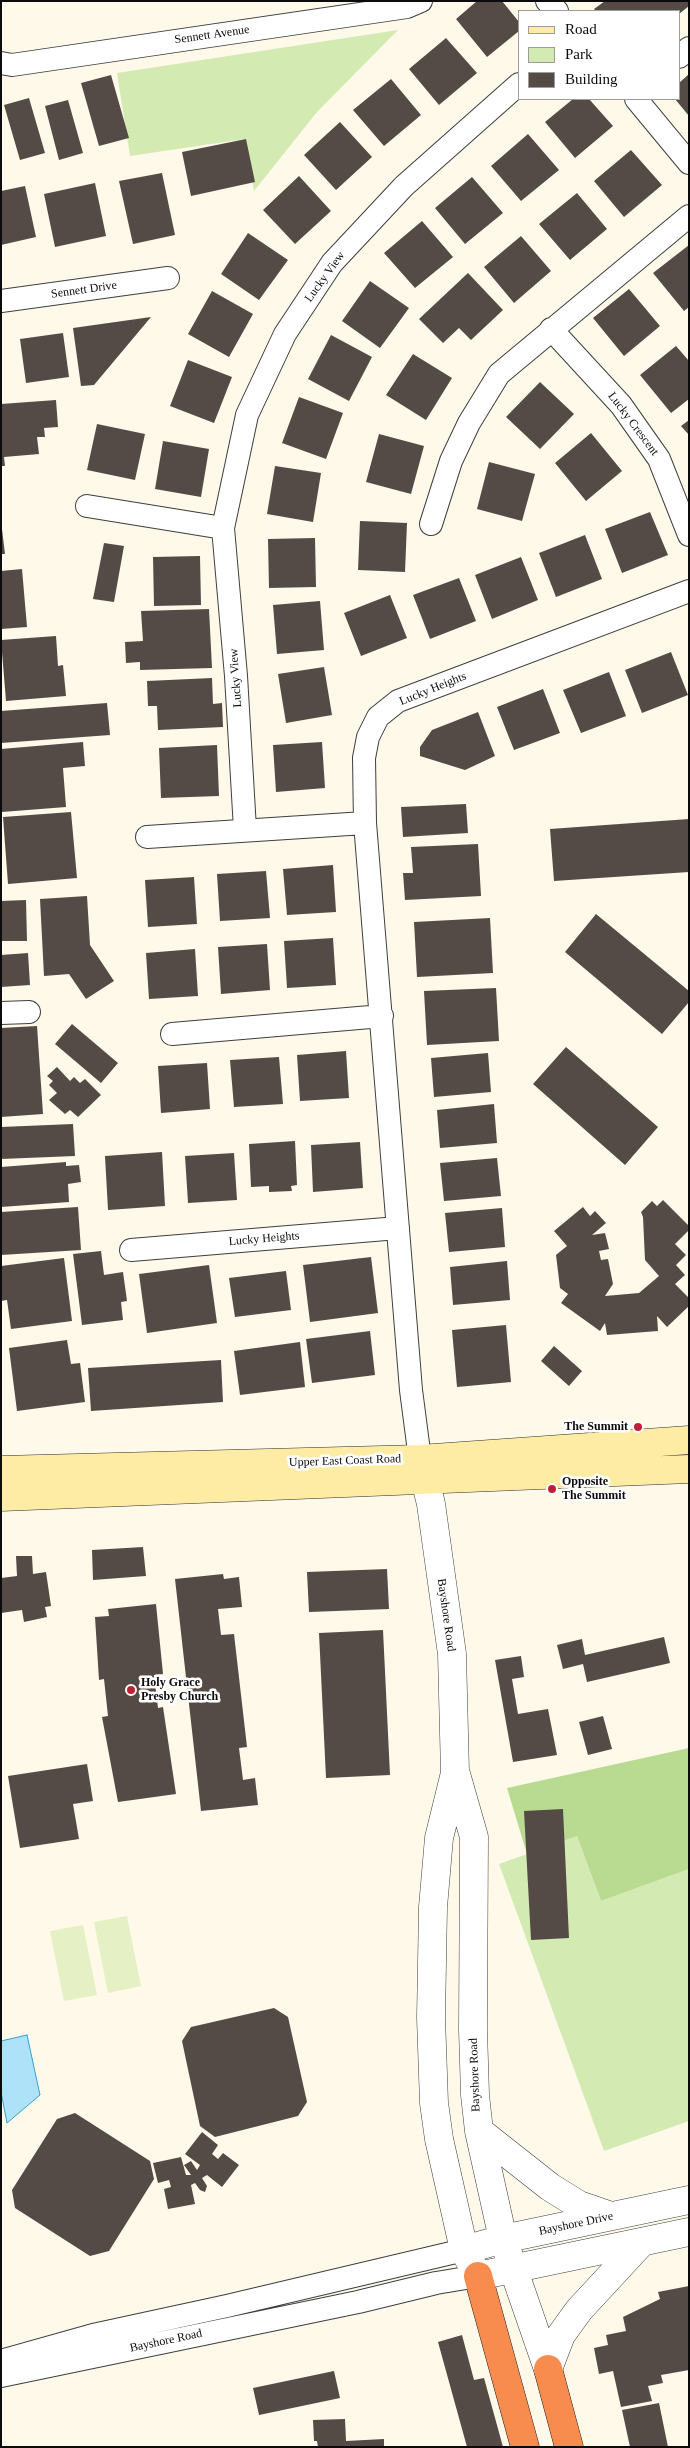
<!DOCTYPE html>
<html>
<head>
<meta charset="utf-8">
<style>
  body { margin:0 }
  #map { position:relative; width:690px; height:2448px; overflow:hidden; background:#fff9e9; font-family:Georgia,serif }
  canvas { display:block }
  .frame { position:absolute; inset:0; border:2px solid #0b0b0b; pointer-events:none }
  .legend { position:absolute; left:518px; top:10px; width:162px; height:90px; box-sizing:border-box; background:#fff; border:1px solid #9d9d9d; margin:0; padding:6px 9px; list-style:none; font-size:15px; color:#0b0b0b }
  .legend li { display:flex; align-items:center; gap:10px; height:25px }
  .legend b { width:25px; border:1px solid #9d9d9d }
</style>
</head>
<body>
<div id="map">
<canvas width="690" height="2448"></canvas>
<div class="frame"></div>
<ul class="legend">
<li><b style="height:6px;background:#ffeca4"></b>Road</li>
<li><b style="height:14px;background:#d4eab3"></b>Park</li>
<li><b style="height:14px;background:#544b47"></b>Building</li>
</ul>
</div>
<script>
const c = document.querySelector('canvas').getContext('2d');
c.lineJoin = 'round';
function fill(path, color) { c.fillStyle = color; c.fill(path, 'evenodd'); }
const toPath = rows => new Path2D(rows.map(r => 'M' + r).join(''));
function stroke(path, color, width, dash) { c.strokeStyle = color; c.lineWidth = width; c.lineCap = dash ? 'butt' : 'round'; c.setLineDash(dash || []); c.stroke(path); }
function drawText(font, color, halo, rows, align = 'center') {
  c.font = font + ' Georgia,serif'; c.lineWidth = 5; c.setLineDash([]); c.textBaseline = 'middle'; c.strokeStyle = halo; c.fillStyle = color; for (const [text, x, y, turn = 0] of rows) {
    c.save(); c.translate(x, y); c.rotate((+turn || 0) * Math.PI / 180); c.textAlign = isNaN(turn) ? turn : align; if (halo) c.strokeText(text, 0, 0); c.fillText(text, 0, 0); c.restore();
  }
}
const green = toPath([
  [398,30,317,112,254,191,245,139,130,156,117,73],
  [577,1836,601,1901,689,1869,689,2121,604,2151,499,1864]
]);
const forest = toPath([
  [689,1748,689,1869,601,1901,577,1836,527,1854,507,1788]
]);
const pitch = toPath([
  [127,1916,141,1986,108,1993,94,1922],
  [83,1925,97,1995,64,2001,50,1931]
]);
const water = toPath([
  [27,2035,40,2095,7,2123,1,2092,1,2041,27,2035]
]);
const building = toPath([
  [477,1,502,1,519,22,519,31,487,57,456,19],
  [605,1,689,1,689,6,679,14,679,11,596,11,594,9],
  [446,38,477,73,439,105,409,69],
  [689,74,689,116,675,99,679,99,679,83],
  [111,75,129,138,99,146,81,83],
  [391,79,421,115,384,146,353,110],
  [29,98,45,153,20,160,4,105],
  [573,99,589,99,613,126,575,158,545,122],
  [68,100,83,153,59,160,45,106],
  [340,122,372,157,336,190,304,155],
  [528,134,559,170,521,201,491,166],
  [246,139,255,182,191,196,182,152],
  [631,150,662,185,624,217,594,181],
  [162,173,175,235,133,244,119,181],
  [299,176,331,211,295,244,263,210],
  [472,177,503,213,465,244,435,208],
  [95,183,106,236,55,247,44,194],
  [25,186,36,237,1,245,1,191],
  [577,193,607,229,570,260,539,224],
  [422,221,453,257,415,288,384,253],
  [248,233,288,260,259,300,221,274],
  [521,236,551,271,514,303,484,267],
  [689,245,689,307,684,311,653,273],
  [468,273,503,310,471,340,459,328,443,343,419,319],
  [370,281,409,308,380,348,342,321],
  [629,289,660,326,624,356,593,318],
  [212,291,253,314,229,357,188,334],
  [151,317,94,385,81,386,73,328],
  [63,333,69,377,26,383,20,339],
  [331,335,372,357,349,401,308,379],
  [676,346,689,361,689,399,671,413,640,375],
  [413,354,452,378,426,420,386,395],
  [188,360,232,377,214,423,170,406],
  [540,382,574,414,540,449,506,417],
  [299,397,343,413,326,459,282,443],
  [56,400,58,427,44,428,45,437,37,437,39,454,4,457,5,466,1,466,1,404],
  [689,420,689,435,681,426],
  [97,424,145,434,135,480,87,470],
  [591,433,622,471,586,501,555,463],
  [379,434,424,446,411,494,366,482],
  [163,441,209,449,201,497,155,489],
  [489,462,535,474,522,521,477,509],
  [275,466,321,473,313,522,267,514],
  [650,512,668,555,622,573,605,529],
  [1,521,5,554,1,554],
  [360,521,407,523,405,572,358,570],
  [585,535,602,579,556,597,539,553],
  [315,538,316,587,269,588,268,539],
  [104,543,124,546,114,602,93,599],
  [200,556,201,605,154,606,153,557],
  [521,557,538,600,492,619,475,575],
  [22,569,27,627,1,629,1,571],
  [459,578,476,621,430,639,413,595],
  [390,595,407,638,361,656,344,613],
  [320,601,324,650,277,654,273,605],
  [209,609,212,668,140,670,140,662,126,663,125,642,143,641,141,611],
  [56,636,58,666,63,665,66,696,6,701,1,640],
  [671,652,688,695,642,713,625,670],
  [324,667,332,715,286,723,278,674],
  [609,672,626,716,581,733,563,690],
  [212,678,213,704,222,703,223,727,158,730,157,706,148,706,147,681],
  [543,689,560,733,514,750,497,707],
  [107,703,110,735,1,743,1,711],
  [478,712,495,756,465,770,420,756,420,747,432,730],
  [83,742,85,766,63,768,66,807,2,812,1,749],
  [322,742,325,788,276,792,273,745],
  [217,745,219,796,161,798,159,748],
  [466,804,468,833,403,837,401,807],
  [71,812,77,878,8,884,3,817],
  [689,819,689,872,554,881,550,829],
  [478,844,481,896,405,900,403,873,413,873,411,847],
  [333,865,336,912,287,915,283,869],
  [266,871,270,918,220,921,217,874],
  [194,877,197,924,148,927,145,880],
  [87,896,90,945,114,981,86,999,69,974,44,976,40,899],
  [26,900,27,941,1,941,1,901],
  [596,914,689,991,689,1002,662,1034,565,952],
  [490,918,493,973,417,977,414,922],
  [333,938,336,985,287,988,284,941],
  [267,944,270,990,221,994,218,947],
  [195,949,198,996,149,999,146,953],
  [28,953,30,985,1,987,1,955],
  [496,988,499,1041,427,1045,424,991],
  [72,1024,118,1063,101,1083,55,1044],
  [37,1026,43,1114,1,1117,1,1028],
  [566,1047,658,1127,625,1165,533,1084],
  [346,1051,349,1098,300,1101,297,1055],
  [488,1053,491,1092,434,1097,431,1058],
  [279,1057,283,1104,234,1107,230,1060],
  [207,1063,210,1109,161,1113,158,1066],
  [57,1067,70,1081,74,1077,80,1083,85,1079,101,1095,78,1117,70,1110,65,1114,49,1100,57,1093,49,1085,53,1081,47,1076],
  [494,1104,497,1143,440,1148,437,1110],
  [73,1124,75,1156,1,1159,1,1127],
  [295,1141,297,1185,291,1186,292,1191,269,1192,269,1186,251,1187,249,1144],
  [360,1142,363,1188,313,1192,311,1145],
  [162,1152,165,1206,108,1210,105,1156],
  [234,1153,237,1200,188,1203,185,1156],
  [497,1158,501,1196,444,1201,440,1163],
  [66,1162,66,1166,79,1165,81,1182,68,1184,69,1202,1,1207,1,1167],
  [663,1200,689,1226,689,1230,675,1244,686,1255,676,1265,685,1275,675,1284,689,1298,689,1306,667,1327,657,1316,658,1331,607,1335,605,1323,600,1331,561,1303,568,1294,560,1288,556,1255,567,1246,554,1231,583,1207,590,1216,595,1211,606,1223,592,1235,605,1233,609,1249,599,1251,601,1260,608,1259,613,1284,605,1296,639,1293,659,1276,645,1260,643,1217,641,1212,652,1201,657,1206],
  [78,1207,81,1250,1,1255,1,1212],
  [502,1208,505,1247,449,1252,445,1213],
  [101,1251,104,1275,123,1272,127,1301,121,1302,123,1320,82,1325,73,1254],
  [371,1257,378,1313,310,1322,303,1265],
  [64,1258,72,1321,11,1329,7,1300,1,1301,1,1266],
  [507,1261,510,1300,453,1305,450,1267],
  [209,1265,217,1323,147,1333,139,1274],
  [286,1271,291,1310,235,1317,229,1278],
  [506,1325,511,1382,457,1387,452,1330],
  [370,1331,375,1375,312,1383,306,1339],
  [67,1340,71,1364,80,1363,85,1402,17,1411,9,1348],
  [300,1342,305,1387,240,1395,234,1351],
  [554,1346,582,1371,569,1386,541,1361],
  [221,1360,223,1402,91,1411,88,1368],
  [143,1547,146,1576,93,1580,92,1550],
  [16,1556,32,1556,33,1574,46,1572,51,1606,45,1607,47,1617,24,1622,22,1610,1,1613,1,1578,17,1576],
  [387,1569,389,1609,309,1612,307,1572],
  [223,1574,224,1579,239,1577,242,1607,218,1609,221,1635,234,1634,247,1747,239,1748,243,1780,255,1778,258,1805,201,1811,175,1579],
  [156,1604,163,1674,154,1675,158,1708,163,1707,176,1794,118,1802,102,1717,108,1716,104,1679,99,1680,95,1617,109,1616,108,1609],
  [383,1630,390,1775,326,1778,319,1633],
  [664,1637,670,1663,587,1682,583,1664,563,1669,557,1645,582,1639,585,1655],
  [521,1656,524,1677,512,1679,518,1714,548,1709,557,1755,513,1762,495,1660],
  [603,1716,612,1749,588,1755,579,1722],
  [87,1764,93,1801,73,1804,79,1839,20,1848,8,1776],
  [563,1809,569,1938,531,1940,524,1811],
  [274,2008,288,2017,307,2102,298,2116,215,2137,200,2126,182,2041,191,2027],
  [75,2113,150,2161,154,2179,109,2251,90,2256,15,2208,12,2190,57,2119],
  [202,2132,218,2145,212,2154,218,2159,223,2153,239,2165,222,2187,207,2175,202,2178,207,2186,205,2192,200,2190,195,2183,191,2185,195,2204,168,2209,164,2189,171,2187,169,2180,158,2183,153,2163,181,2157,186,2175,191,2175,184,2165,191,2161,197,2170,200,2165,185,2154],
  [689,2286,689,2370,661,2375,663,2383,648,2386,652,2401,621,2407,613,2371,599,2374,594,2348,608,2345,606,2335,626,2331,623,2317,660,2299,658,2292],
  [462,2335,474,2380,484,2378,503,2447,467,2447,438,2342],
  [334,2371,340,2398,259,2415,253,2388],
  [659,2403,668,2447,630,2447,622,2410],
  [345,2419,346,2441,384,2439,384,2447,318,2447,317,2441,314,2441,313,2420]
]);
const minor = toPath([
  [547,1,557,11],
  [679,57,689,48],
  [1,63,12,65,407,7,421,1],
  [636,99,689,163],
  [1,301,168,278],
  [551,329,621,405,659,459,689,535],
  [87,506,223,528],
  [431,524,451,461,469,423,499,374,689,216],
  [245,829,236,676,223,528,247,415,285,334,332,263,404,186,519,84],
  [147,837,365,823],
  [1,1013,29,1012],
  [172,1034,382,1016],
  [131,1250,398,1228],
  [420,1459,411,1390,365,823,364,758,368,737,378,717,398,701,689,591],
  [1,2361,93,2335,227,2306,464,2250],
  [1,2376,358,2302,436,2283,478,2276]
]);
const tertiary = toPath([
  [420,1459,431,1504,452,1654,455,1773,439,1838,433,1907,431,2018,434,2103,439,2139,464,2250,478,2276,689,2232],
  [456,1774,474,1837,473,2030,475,2095,479,2131,503,2239,548,2369],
  [479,2131,550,2187,579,2205,611,2216],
  [464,2250,503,2239,689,2200],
  [548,2369,561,2335,579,2310,642,2242]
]);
const secondary = toPath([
  [1,1470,420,1459,689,1440],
  [1,1497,689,1469]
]);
const motorway = toPath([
  [478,2276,525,2447],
  [548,2369,569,2447]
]);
const markers = [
  [638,1427,5,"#be2036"],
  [552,1489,5,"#be2036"],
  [131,1690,5,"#be2036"]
];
const streetNames = [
  ["Sennett Avenue",212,35,-8],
  ["Lucky View",325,277,-54],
  ["Sennett Drive",84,290,-8],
  ["Lucky Crescent",633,424,53],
  ["Lucky View",236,678,-94],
  ["Lucky Heights",433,689,-22],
  ["Lucky Heights",264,1239,-5],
  ["Upper East Coast Road",345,1461,-2],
  ["Bayshore Road",446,1615,82],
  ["Bayshore Road",475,2075,-92],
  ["Bayshore Drive",576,2224,-12],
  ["Bayshore Road",166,2341,-12]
];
const poiNames = [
  ["The Summit",628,1427,"right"],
  ["Opposite",562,1482],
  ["The Summit",562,1496],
  ["Holy Grace",141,1683],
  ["Presby Church",141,1697]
];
fill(green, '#d4eab3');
fill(forest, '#b9db91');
fill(pitch, '#e5f1c5');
fill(water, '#ade2f8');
stroke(water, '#32a0d0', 1);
fill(building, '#544b47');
stroke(minor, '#3e3e3e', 24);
stroke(tertiary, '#3e3e3e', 29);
stroke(secondary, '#2d2d2d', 29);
stroke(motorway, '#1c1c1c', 29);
stroke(minor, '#fff', 22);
stroke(tertiary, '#fff', 28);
stroke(secondary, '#ffeca4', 28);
stroke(motorway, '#f88c4e', 28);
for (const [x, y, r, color] of markers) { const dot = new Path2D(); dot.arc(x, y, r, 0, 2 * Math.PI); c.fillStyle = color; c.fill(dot); stroke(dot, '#fff', 2); }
drawText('12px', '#0b0b0b', '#fff', streetNames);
drawText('bold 12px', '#0b0b0b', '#fff', poiNames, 'left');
</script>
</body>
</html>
